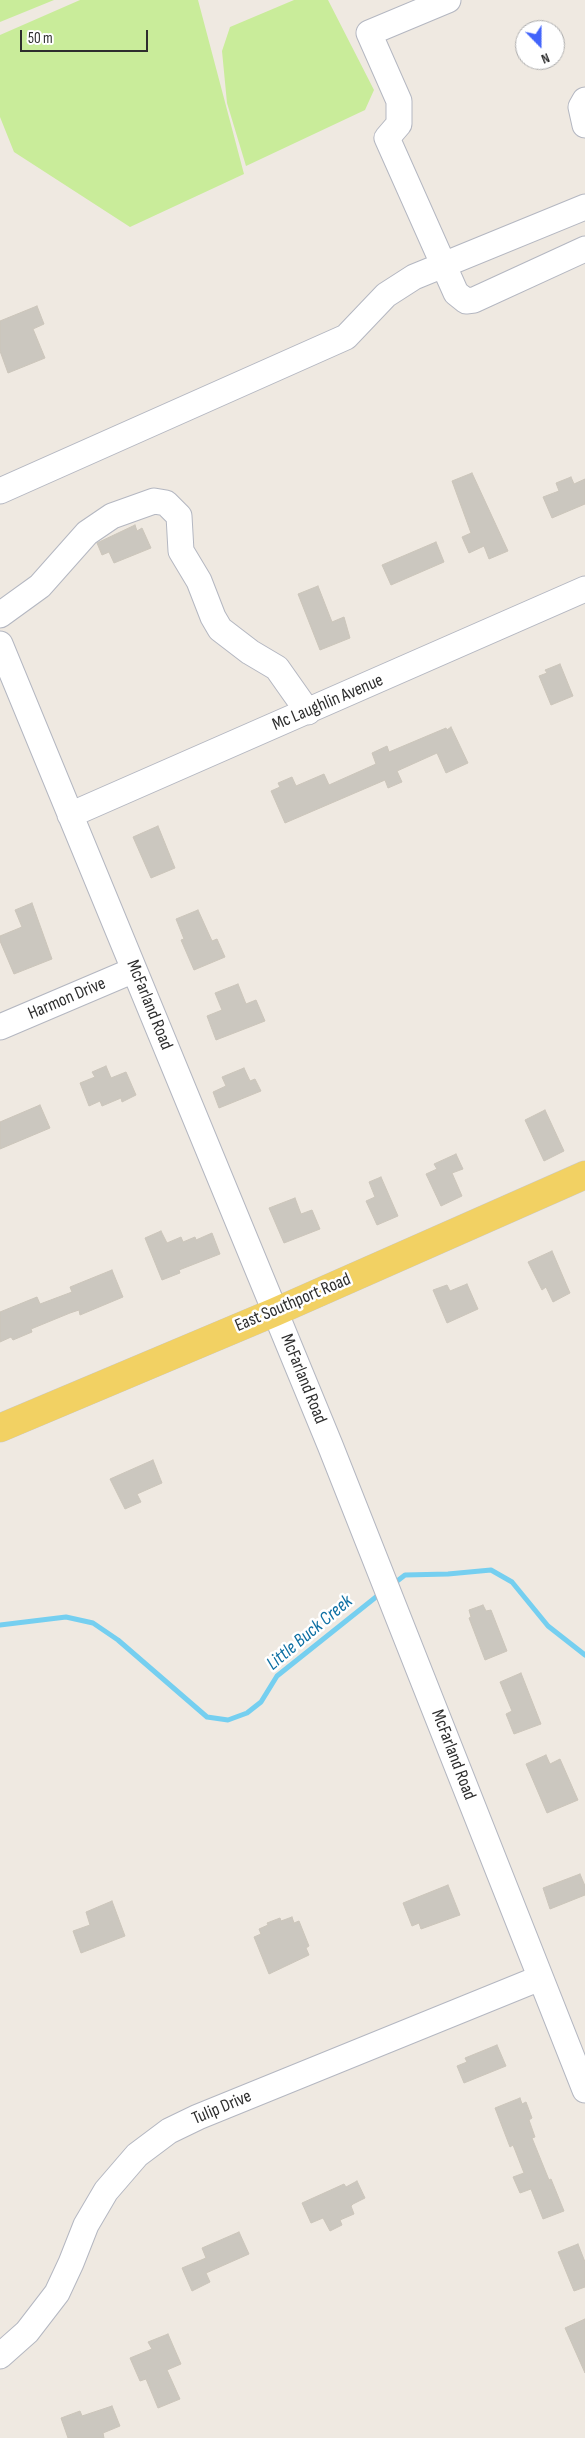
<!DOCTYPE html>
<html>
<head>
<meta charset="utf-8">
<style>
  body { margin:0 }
  #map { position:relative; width:585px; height:2438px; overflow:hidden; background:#efe9e1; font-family:"Sofia Sans Condensed",sans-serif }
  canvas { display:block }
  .north { position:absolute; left:515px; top:20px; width:50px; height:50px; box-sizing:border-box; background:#fff; border:1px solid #ababab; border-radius:50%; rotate:158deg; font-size:14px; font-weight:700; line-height:20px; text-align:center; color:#2e2e2e }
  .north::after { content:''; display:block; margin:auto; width:18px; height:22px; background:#4264fb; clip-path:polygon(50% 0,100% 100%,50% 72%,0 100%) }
  .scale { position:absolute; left:20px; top:30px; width:128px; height:22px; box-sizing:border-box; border:2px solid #2e2e2e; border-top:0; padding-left:6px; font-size:15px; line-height:18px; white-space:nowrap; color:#2e2e2e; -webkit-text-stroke:4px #fff; paint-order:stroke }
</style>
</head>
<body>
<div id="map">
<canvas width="585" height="2438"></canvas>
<div class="north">N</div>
<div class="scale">50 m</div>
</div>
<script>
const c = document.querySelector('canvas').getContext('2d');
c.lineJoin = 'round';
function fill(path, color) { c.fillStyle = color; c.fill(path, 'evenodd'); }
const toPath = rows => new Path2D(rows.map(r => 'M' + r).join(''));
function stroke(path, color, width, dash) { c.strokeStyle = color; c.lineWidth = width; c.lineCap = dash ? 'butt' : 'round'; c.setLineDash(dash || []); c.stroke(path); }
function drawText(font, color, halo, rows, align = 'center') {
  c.font = font + ' "Sofia Sans Condensed",sans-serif'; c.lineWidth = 5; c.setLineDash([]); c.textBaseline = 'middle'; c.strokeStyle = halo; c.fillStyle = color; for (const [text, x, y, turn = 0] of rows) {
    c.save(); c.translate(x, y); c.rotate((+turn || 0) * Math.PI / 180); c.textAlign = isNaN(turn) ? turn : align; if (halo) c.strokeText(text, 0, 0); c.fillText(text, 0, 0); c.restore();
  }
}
const pitch = toPath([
  [0,0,54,0,0,22],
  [80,0,198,0,244,174,130,227,14,152,0,117,0,35],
  [294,0,328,0,374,90,365,110,246,166,227,103,222,51,230,27]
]);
const stream = toPath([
  [392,1585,405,1575,448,1574,491,1570,512,1582,548,1626,585,1655],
  [0,1625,66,1617,93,1623,118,1640,207,1717,228,1720,247,1713,261,1702,277,1676,381,1593]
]);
const building = toPath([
  [37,306,44,324,33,329,45,358,8,373,0,351,0,321,37,306],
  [472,473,508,551,489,559,484,546,469,553,462,537,471,533,452,481,472,473],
  [571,477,574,484,585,479,585,504,552,518,543,497,559,491,556,483,571,477],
  [135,525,137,531,142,528,151,548,114,563,109,552,102,555,97,543,135,525],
  [436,542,444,562,391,585,382,565,436,542],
  [318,586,332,622,344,617,350,638,320,650,298,594,318,586],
  [560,664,573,696,551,705,539,676,547,673,545,670,560,664],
  [451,727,468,763,446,773,437,753,397,771,402,782,388,788,385,780,285,823,271,791,280,787,278,783,292,777,296,786,324,774,329,785,376,764,372,753,387,746,389,752,446,728,447,730,451,727],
  [158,826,175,868,151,878,133,837,158,826],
  [32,903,52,959,14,974,0,941,0,936,22,927,15,910,32,903],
  [198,910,212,941,217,939,225,957,194,970,181,940,184,939,176,919,198,910],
  [238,984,246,1004,256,1000,265,1021,216,1040,207,1016,222,1010,215,993,238,984],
  [106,1066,111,1078,126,1072,136,1095,122,1102,121,1098,102,1106,100,1101,89,1106,80,1083,95,1077,92,1072,106,1066],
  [244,1068,250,1081,255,1079,261,1091,219,1108,213,1092,226,1086,222,1077,244,1068],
  [40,1105,50,1128,0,1149,0,1122,40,1105],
  [545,1110,564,1151,544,1161,525,1120,545,1110],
  [456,1154,463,1169,452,1173,462,1196,441,1206,426,1174,437,1169,434,1164,456,1154],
  [381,1177,398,1216,377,1225,366,1201,375,1197,369,1182,381,1177],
  [295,1198,301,1214,312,1210,320,1229,284,1243,269,1208,295,1198],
  [161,1231,167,1243,181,1237,183,1242,195,1237,196,1240,212,1233,220,1254,179,1270,180,1273,162,1280,145,1238,161,1231],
  [552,1251,570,1293,553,1302,546,1287,542,1290,528,1262,552,1251],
  [112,1270,123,1297,80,1315,79,1310,70,1313,31,1329,32,1332,13,1340,11,1337,0,1342,0,1312,37,1297,40,1304,72,1292,70,1287,112,1270],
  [467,1284,478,1309,447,1323,433,1290,447,1285,450,1291,467,1284],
  [153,1460,162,1483,137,1494,141,1502,125,1509,110,1479,153,1460],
  [483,1605,486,1611,491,1610,507,1651,485,1660,469,1618,471,1617,469,1610,483,1605],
  [521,1673,541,1724,514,1734,506,1714,512,1711,500,1682,521,1673],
  [546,1755,550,1764,560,1759,578,1800,547,1813,526,1764,546,1755],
  [580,1874,585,1886,585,1895,550,1909,543,1888,580,1874],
  [448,1885,460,1915,421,1929,419,1923,412,1926,403,1903,448,1885],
  [112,1901,125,1936,81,1953,73,1931,90,1925,86,1912,112,1901],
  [292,1917,294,1923,299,1921,309,1946,306,1948,309,1955,269,1974,254,1937,261,1934,259,1929,268,1925,267,1923,280,1918,281,1921,292,1917],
  [497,2045,506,2066,464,2083,457,2066,467,2062,465,2058,497,2045],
  [520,2098,522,2104,526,2102,532,2118,529,2120,535,2137,532,2138,549,2180,551,2179,564,2211,543,2219,531,2189,520,2193,513,2177,524,2173,513,2145,510,2147,495,2108,520,2098],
  [357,2181,365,2198,353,2204,351,2206,354,2214,340,2220,342,2225,330,2231,323,2218,311,2223,302,2203,344,2184,346,2187,357,2181],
  [239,2232,249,2254,206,2273,210,2282,192,2291,182,2268,206,2258,202,2248,239,2232],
  [578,2244,585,2262,585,2287,574,2291,558,2252,578,2244],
  [585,2319,585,2373,565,2328,585,2319],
  [168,2334,181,2364,167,2370,180,2399,158,2408,146,2379,140,2381,130,2358,152,2349,148,2342,168,2334],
  [112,2406,120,2426,103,2433,104,2438,68,2438,61,2418,80,2411,82,2416,112,2406]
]);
const minor = toPath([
  [448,0,369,33,399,101,399,124,387,138,456,293,466,301,474,300,585,249],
  [585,100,581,107,585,125],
  [0,491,346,337,386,295,414,277,585,207],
  [0,615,40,586,87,533,112,516,154,501,166,503,179,516,181,551,199,581,213,617,220,629,250,652,277,668,308,712],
  [0,644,330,1445,585,2090],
  [70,815,585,589],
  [0,1027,134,970],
  [0,2356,27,2332,57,2293,71,2263,86,2225,106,2191,137,2155,169,2131,198,2117,540,1978]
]);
const major = toPath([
  [0,1428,275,1312,585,1175]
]);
const streetNames = [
  ["Mc Laughlin Avenue",328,703,-23],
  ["Harmon Drive",67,999,-23],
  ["McFarland Road",149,1005,68],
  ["East Southport Road",293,1303,-23],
  ["McFarland Road",303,1379,68],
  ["McFarland Road",453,1755,69],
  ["Tulip Drive",222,2108,-23]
];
const waterNames = [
  ["Little Buck Creek",310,1633,-40]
];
fill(pitch, '#c9ec9a');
stroke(stream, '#75cff0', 5);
fill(building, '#cbc7bf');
stroke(building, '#cbc5ba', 1);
stroke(minor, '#b4b7c1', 27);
stroke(major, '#c9c9c9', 29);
stroke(minor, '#fff', 25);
stroke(major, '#f2d163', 28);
drawText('18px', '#2e2e2e', '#fff', streetNames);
drawText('italic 19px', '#0d6fa3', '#fff', waterNames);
</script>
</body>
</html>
